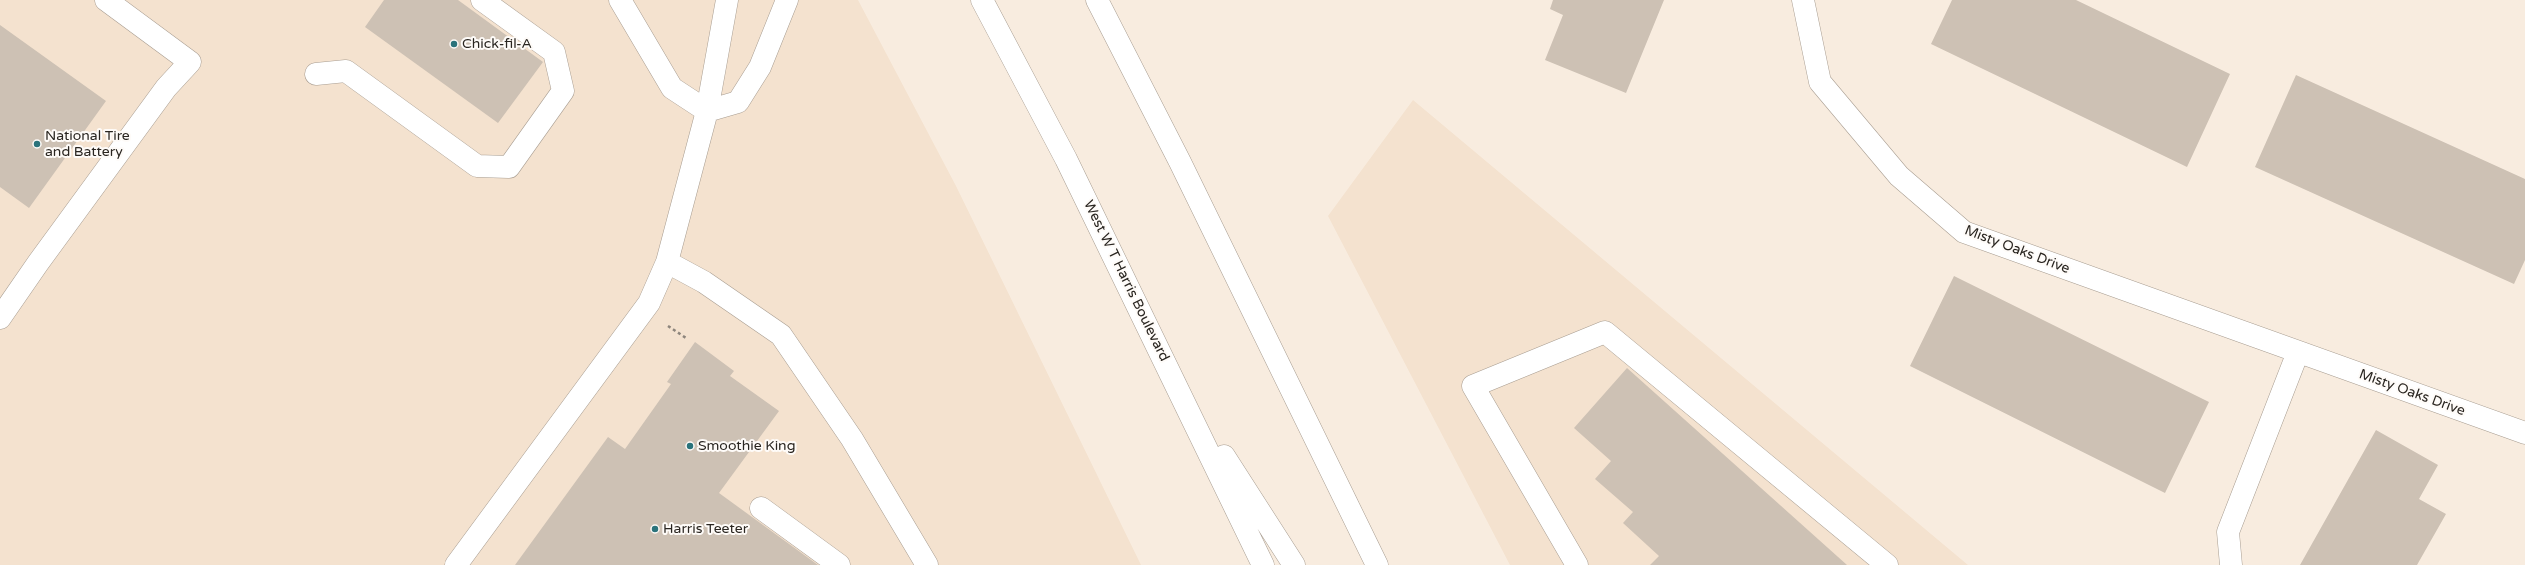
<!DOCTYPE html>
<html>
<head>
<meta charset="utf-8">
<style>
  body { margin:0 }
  canvas { display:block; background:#f8ecdf }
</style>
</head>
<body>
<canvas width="2525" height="565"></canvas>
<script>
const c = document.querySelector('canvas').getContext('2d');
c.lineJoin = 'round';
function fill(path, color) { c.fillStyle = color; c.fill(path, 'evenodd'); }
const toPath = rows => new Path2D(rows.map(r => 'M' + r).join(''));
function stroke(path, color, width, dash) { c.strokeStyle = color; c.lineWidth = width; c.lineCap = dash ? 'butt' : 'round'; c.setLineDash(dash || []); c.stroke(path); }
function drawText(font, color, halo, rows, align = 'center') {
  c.font = font + ' "Varela Round",sans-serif'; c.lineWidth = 4; c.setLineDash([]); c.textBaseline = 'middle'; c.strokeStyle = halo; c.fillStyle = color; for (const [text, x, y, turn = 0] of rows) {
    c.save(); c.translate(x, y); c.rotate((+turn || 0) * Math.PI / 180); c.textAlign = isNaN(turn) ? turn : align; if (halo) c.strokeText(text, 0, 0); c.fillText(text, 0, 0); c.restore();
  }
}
const built = toPath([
  [0,0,858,0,956,186,1141,565,0,565],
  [1413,100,1968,565,1510,565,1328,216]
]);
const building = toPath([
  [384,0,458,0,543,62,498,123,365,27],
  [1553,0,1664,0,1626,93,1545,60,1563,15,1550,9],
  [1952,0,2076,0,2230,74,2187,167,1931,44],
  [0,25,106,101,29,208,0,187],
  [2296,75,2525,179,2525,260,2514,284,2255,167],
  [1954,276,2209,402,2165,493,1910,366],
  [695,342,734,371,730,376,779,411,719,493,818,565,515,565,608,437,625,449,671,384,667,382],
  [1627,368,1847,565,1650,565,1659,556,1623,523,1633,512,1595,479,1611,461,1574,428],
  [2376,430,2438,465,2419,499,2446,514,2417,565,2300,565]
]);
const path = toPath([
  [668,326,686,338]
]);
const minor = toPath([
  [620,0,672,88,707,111],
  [1803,0,1820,82,1899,176,1964,232,2525,433],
  [316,74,346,71,477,166,509,167,563,91,554,52,482,0],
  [707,111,738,102,760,67,787,0],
  [667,262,704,282,781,335,852,439,927,565],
  [0,318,38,263,166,88,190,62,106,0],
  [761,508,839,565],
  [456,565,649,303,667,262,707,111,727,0],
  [1577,565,1473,386,1605,332,1887,565],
  [2231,565,2228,532,2298,352]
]);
const major = toPath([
  [982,0,1066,159,1263,565],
  [1097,0,1180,162,1377,565],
  [1224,456,1294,565]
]);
const markers = [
  [454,44,4,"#2a737b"],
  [37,144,4,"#2a737b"],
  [690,446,4,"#2a737b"],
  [655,529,4,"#2a737b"]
];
const poiNames = [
  ["Chick-fil-A",462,44],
  ["National Tire",45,136],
  ["and Battery",45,152],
  ["Smoothie King",698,446],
  ["Harris Teeter",663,529]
];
const streetNames = [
  ["Misty Oaks Drive",2017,250,21],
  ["West W T Harris Boulevard",1126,281,64],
  ["Misty Oaks Drive",2412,393,20]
];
fill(built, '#f4e2cf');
fill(building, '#cdc1b4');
stroke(minor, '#a89d91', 23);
stroke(major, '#a89d91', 23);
stroke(path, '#8d857c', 2.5, [3, 3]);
stroke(minor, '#fff', 22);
stroke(major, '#fff', 22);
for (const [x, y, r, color] of markers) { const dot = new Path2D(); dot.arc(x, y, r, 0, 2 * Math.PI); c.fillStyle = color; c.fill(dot); stroke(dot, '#fefbf8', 1.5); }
drawText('14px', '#292520', '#fefbf8', poiNames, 'left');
drawText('14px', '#292520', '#fefbf8', streetNames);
</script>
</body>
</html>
